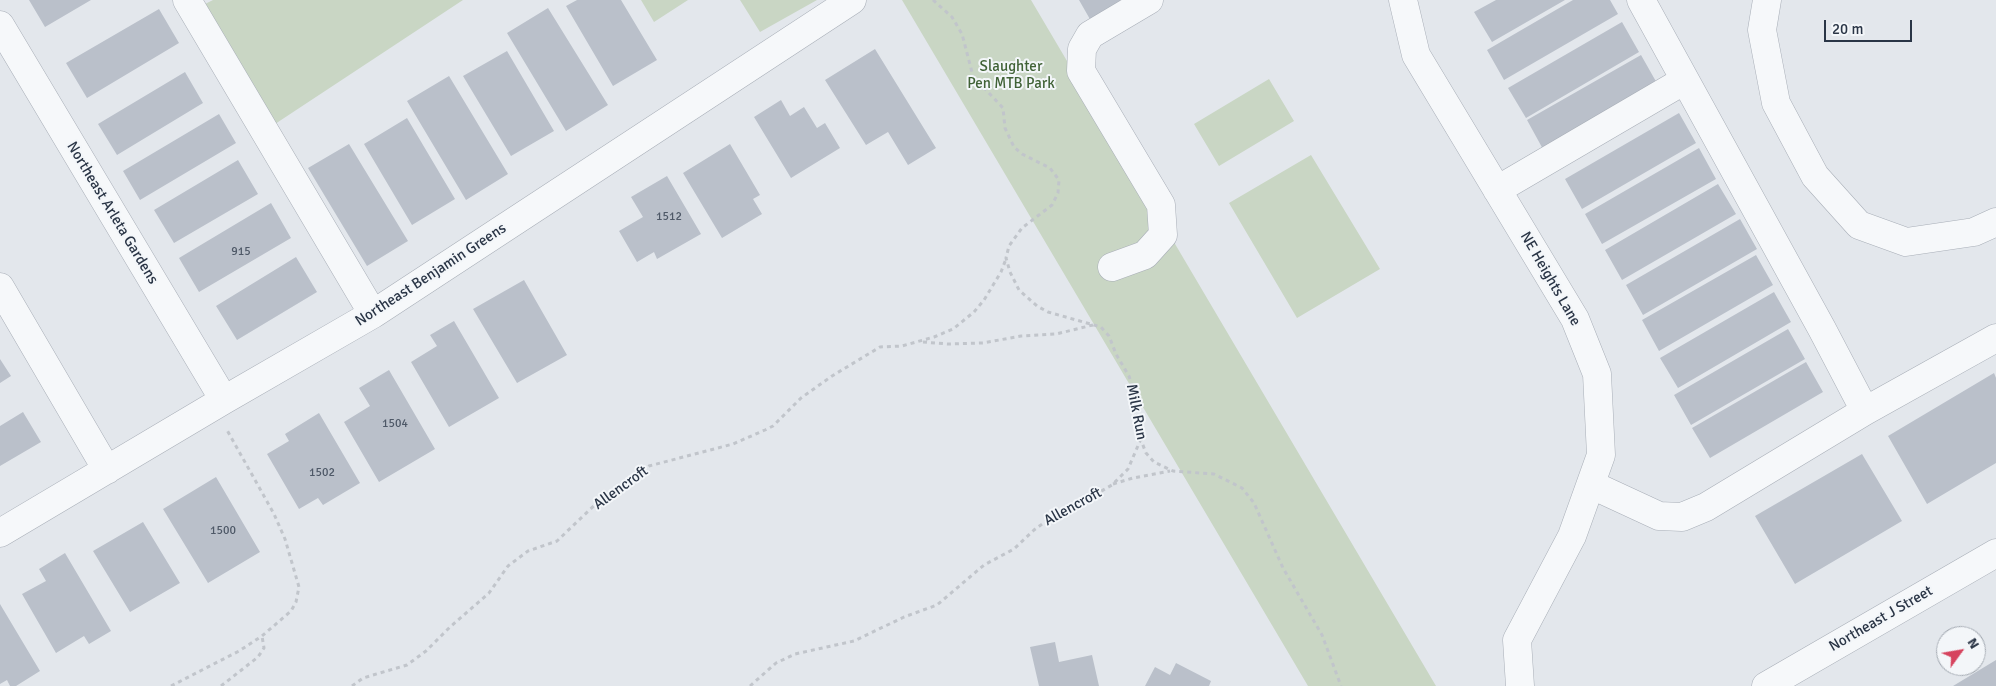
<!DOCTYPE html>
<html>
<head>
<meta charset="utf-8">
<style>
  body { margin:0 }
  #map { position:relative; width:1996px; height:686px; overflow:hidden; background:#e3e7ec; font-family:Signika,sans-serif }
  canvas { display:block }
  .north { position:absolute; left:1936px; top:626px; width:50px; height:50px; box-sizing:border-box; background:#f3f6f9; border:1px solid #a3a9b1; border-radius:50%; rotate:58deg; font-size:14px; font-weight:700; line-height:20px; text-align:center; color:#2a3546 }
  .north::after { content:''; display:block; margin:auto; width:18px; height:22px; background:#d6435e; clip-path:polygon(50% 0,100% 100%,50% 72%,0 100%) }
  .scale { position:absolute; left:1824px; top:20px; width:88px; height:22px; box-sizing:border-box; border:2px solid #2a3546; border-top:0; padding-left:6px; font-size:15px; line-height:18px; white-space:nowrap; color:#2a3546; -webkit-text-stroke:4px #f3f6f9; paint-order:stroke }
</style>
</head>
<body>
<div id="map">
<canvas width="1996" height="686"></canvas>
<div class="north">N</div>
<div class="scale">20 m</div>
</div>
<script>
const c = document.querySelector('canvas').getContext('2d');
c.lineJoin = 'round';
function fill(path, color) { c.fillStyle = color; c.fill(path, 'evenodd'); }
const toPath = rows => new Path2D(rows.map(r => 'M' + r).join(''));
function stroke(path, color, width, dash) { c.strokeStyle = color; c.lineWidth = width; c.lineCap = dash ? 'butt' : 'round'; c.setLineDash(dash || []); c.stroke(path); }
function drawText(font, color, halo, rows, align = 'center') {
  c.font = font + ' Signika,sans-serif'; c.lineWidth = 4; c.setLineDash([]); c.textBaseline = 'middle'; c.strokeStyle = halo; c.fillStyle = color; for (const [text, x, y, turn = 0] of rows) {
    c.save(); c.translate(x, y); c.rotate((+turn || 0) * Math.PI / 180); c.textAlign = isNaN(turn) ? turn : align; if (halo) c.strokeText(text, 0, 0); c.fillText(text, 0, 0); c.restore();
  }
}
const green = toPath([
  [213,0,463,0,272,126,203,5],
  [641,0,688,0,654,22],
  [740,0,817,0,760,32],
  [902,0,1031,0,1436,686,1308,686],
  [1269,79,1294,121,1219,166,1194,124],
  [1311,155,1380,269,1297,318,1229,203]
]);
const building = toPath([
  [29,0,91,0,45,27],
  [577,0,621,0,657,60,613,86,566,6],
  [1079,0,1120,0,1121,3,1091,21],
  [1496,0,1565,0,1492,42,1474,12],
  [1573,0,1610,0,1618,14,1504,80,1487,50],
  [548,8,608,105,566,131,507,33],
  [159,9,179,43,87,98,66,63],
  [1622,22,1639,52,1526,118,1508,88],
  [875,49,936,148,908,165,888,132,866,145,825,80],
  [507,51,554,131,511,156,463,76],
  [1641,55,1658,85,1544,151,1527,120],
  [185,72,203,103,117,155,98,124],
  [449,76,508,174,466,200,407,101],
  [781,100,790,116,804,107,817,128,825,123,840,148,791,178,754,117],
  [1679,113,1696,143,1582,209,1565,179],
  [219,114,236,143,140,200,123,171],
  [407,118,455,199,412,225,364,144],
  [349,144,408,241,367,266,308,168],
  [730,144,760,195,753,199,762,214,722,238,683,173],
  [1699,148,1716,179,1602,244,1585,214],
  [238,160,258,194,174,243,154,210],
  [667,176,701,234,657,259,654,252,637,262,619,231,643,217,631,197],
  [1718,184,1736,214,1622,280,1605,250],
  [271,203,291,238,199,292,179,258],
  [1740,219,1757,249,1643,315,1626,285],
  [1756,255,1773,285,1659,351,1642,320],
  [296,257,317,292,237,340,216,306],
  [524,280,567,355,517,383,473,309],
  [1774,292,1791,322,1678,388,1660,358],
  [454,321,499,398,449,427,411,362,437,346,430,335],
  [1788,329,1805,359,1691,425,1674,395],
  [0,359,11,376,0,383],
  [1806,362,1823,392,1710,458,1692,428],
  [389,370,435,449,379,482,344,422,370,406,359,388],
  [1994,373,1996,378,1996,463,1927,504,1888,436],
  [23,412,41,442,0,466,0,426],
  [319,413,360,483,323,505,318,498,299,509,267,454,289,441,285,434],
  [1862,454,1902,521,1795,584,1755,516],
  [216,477,260,552,208,583,163,509],
  [143,522,180,583,130,612,93,551],
  [65,553,111,631,89,644,84,636,56,653,22,594,46,581,39,569],
  [0,604,40,671,16,686,10,686,7,680,0,684],
  [1055,642,1059,662,1092,655,1099,686,1039,686,1030,647],
  [1996,660,1996,686,1953,686],
  [1176,663,1211,681,1209,686,1145,686,1155,667,1170,675]
]);
const path = toPath([
  [933,0,952,17,962,34,973,76,1003,108,1005,128,1014,147,1022,154,1050,168,1059,180,1058,193,1052,205,1022,228,1009,246,1006,258,1010,272,1019,290,1037,306,1048,312,1101,327,1109,336,1116,354,1129,376,1138,407,1137,430,1146,453,1154,462,1173,471,1214,474,1242,488,1254,503,1283,568,1322,635,1341,686],
  [923,342,948,344,983,343,1021,336,1056,334,1093,325],
  [1113,484,1133,478,1170,471],
  [171,686,239,651,262,636,291,611,296,602,299,587,285,539,274,514,227,430],
  [221,686,258,657,264,648,262,636],
  [352,686,363,678,407,665,426,651,450,627,489,593,508,566,528,551,557,541,602,498,620,488,649,466,733,444,765,430,773,426,801,398,832,376,880,347,902,346,934,337,953,329,974,312,984,300,1001,272,1006,259],
  [750,686,776,663,795,654,854,641,904,617,937,605,984,565,1014,549,1034,530,1053,516,1075,506,1112,485,1128,469,1140,441]
]);
const minor = toPath([
  [187,0,373,314],
  [1403,0,1416,55,1575,319,1597,374,1601,455,1572,536,1517,640,1520,686],
  [1641,0,1822,329,1865,411],
  [1767,0,1762,30,1776,103,1815,176,1859,225,1906,242,1974,232,1996,222],
  [0,25,224,400],
  [1497,190,1685,80],
  [1112,267,1145,255,1163,235,1161,205,1081,71,1082,49,1090,35,1149,0],
  [0,287,107,470],
  [1592,485,1659,516,1682,517,1706,507,1865,411,1996,338],
  [0,533,224,400,373,314,852,0],
  [1766,686,1996,553]
]);
const numberNames = [
  ["1512",669,217],
  ["915",241,252],
  ["1504",395,424],
  ["1502",322,473],
  ["1500",223,531]
];
const parkNames = [
  ["Slaughter",1011,67],
  ["Pen MTB Park",1011,84]
];
const streetNames = [
  ["Northeast Arleta Gardens",112,213,59],
  ["Northeast Benjamin Greens",431,275,-33],
  ["NE Heights Lane",1550,279,60],
  ["Milk Run",1136,412,79],
  ["Allencroft",621,488,-36],
  ["Allencroft",1073,507,-29],
  ["Northeast J Street",1881,619,-30]
];
fill(green, '#c9d6c4');
fill(building, '#bac0ca');
stroke(minor, '#a8aeb7', 29);
stroke(path, '#c1c5cb', 3, [4, 4]);
stroke(minor, '#f6f8fa', 28);
drawText('12px', '#4e5867', null, numberNames);
drawText('15px', '#406236', '#f3f6f9', parkNames);
drawText('15px', '#2a3546', '#f3f6f9', streetNames);
</script>
</body>
</html>
